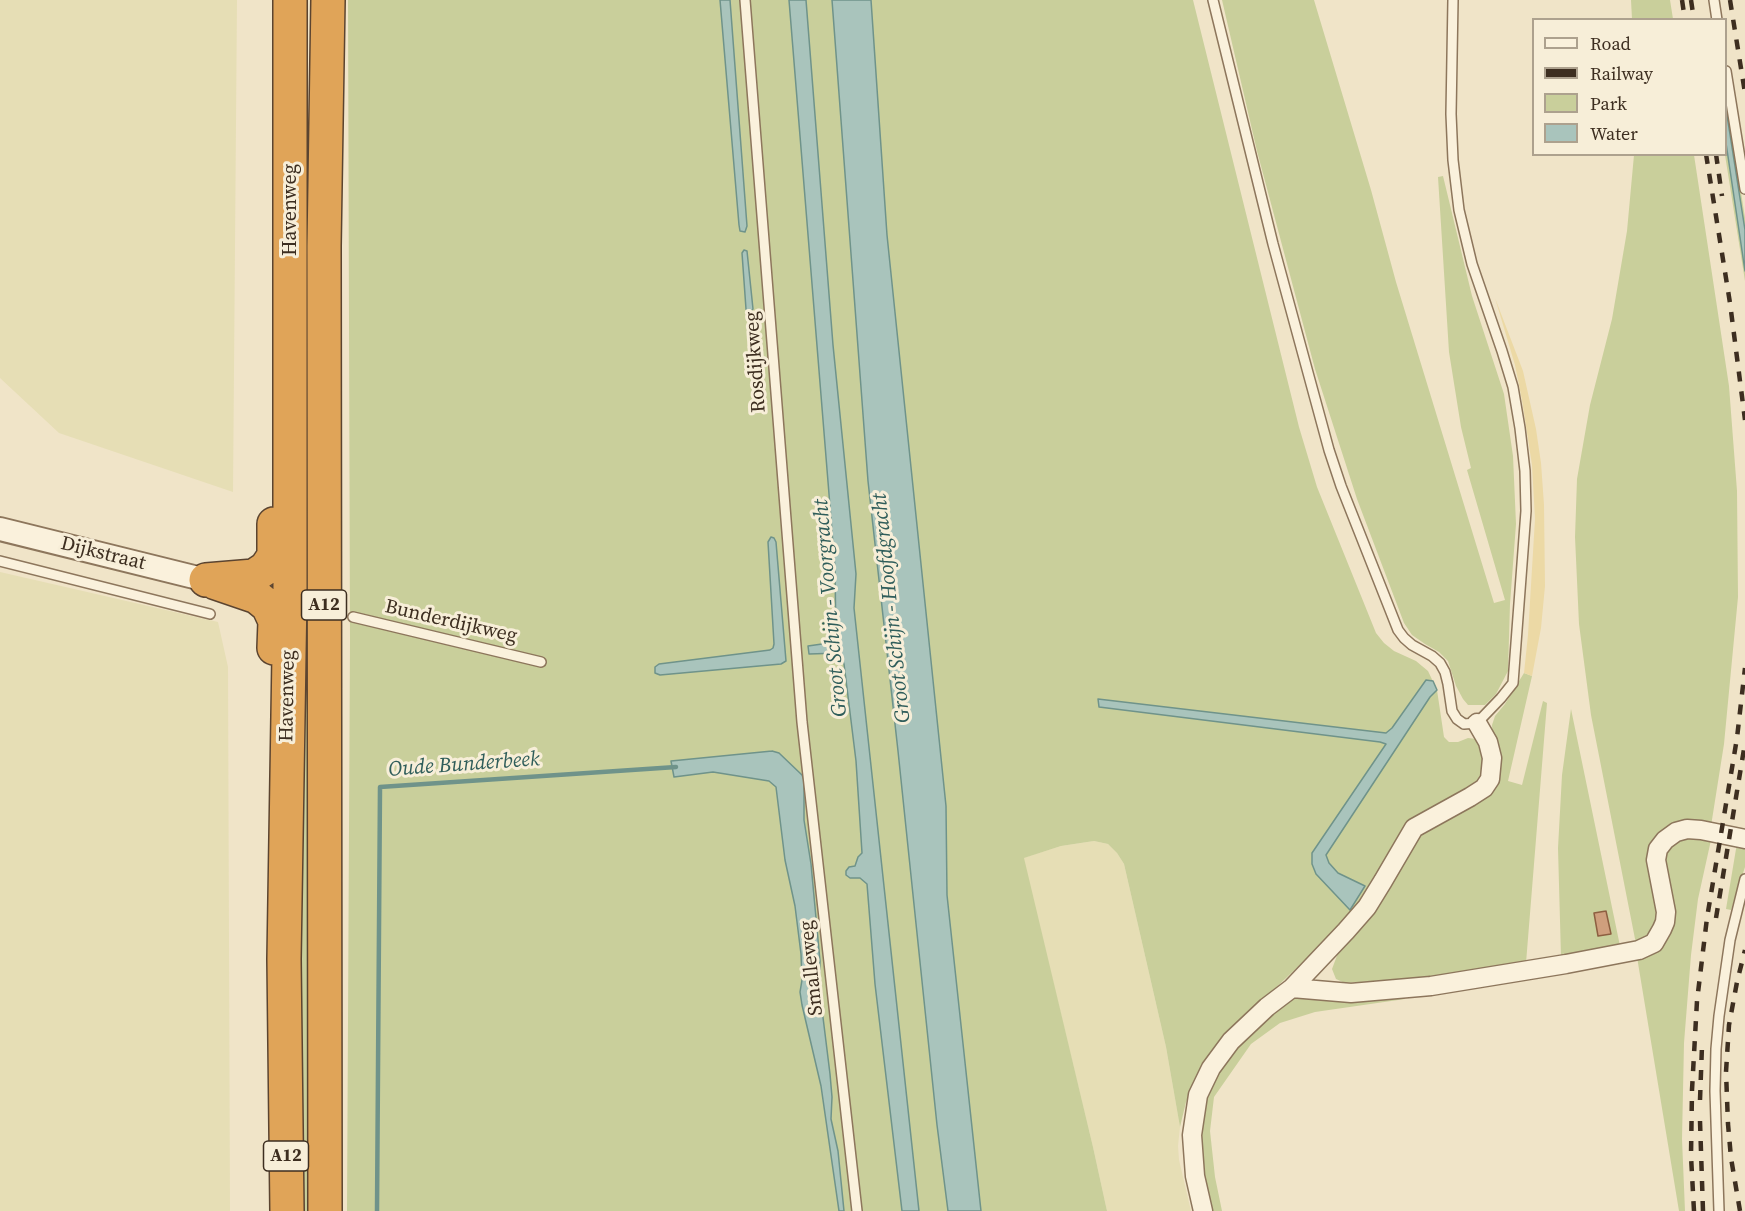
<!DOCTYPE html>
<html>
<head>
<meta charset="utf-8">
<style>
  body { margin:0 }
  #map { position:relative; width:1745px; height:1211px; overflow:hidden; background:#f0e4c8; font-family:"Source Serif 4",serif }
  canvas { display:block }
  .legend { position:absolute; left:1532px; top:18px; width:195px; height:138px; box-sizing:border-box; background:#f7eed8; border:2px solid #ada18e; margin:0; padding:8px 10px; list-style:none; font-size:18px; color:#3d2e20 }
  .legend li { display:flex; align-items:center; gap:12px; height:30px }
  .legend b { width:30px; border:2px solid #ada18e }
</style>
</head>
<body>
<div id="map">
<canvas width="1745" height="1211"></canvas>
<ul class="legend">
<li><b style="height:8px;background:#faf1dc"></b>Road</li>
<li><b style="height:8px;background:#3d2e20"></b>Railway</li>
<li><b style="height:16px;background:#c9cf9b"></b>Park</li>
<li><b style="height:16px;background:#a9c4bc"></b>Water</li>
</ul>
</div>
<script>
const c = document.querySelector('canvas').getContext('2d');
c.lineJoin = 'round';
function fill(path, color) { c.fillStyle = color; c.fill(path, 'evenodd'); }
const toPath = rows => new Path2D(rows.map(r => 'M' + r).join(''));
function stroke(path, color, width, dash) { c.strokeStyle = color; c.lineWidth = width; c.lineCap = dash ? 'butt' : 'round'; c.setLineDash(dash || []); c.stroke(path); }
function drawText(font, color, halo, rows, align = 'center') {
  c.font = font + ' "Source Serif 4",serif'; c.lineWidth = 6; c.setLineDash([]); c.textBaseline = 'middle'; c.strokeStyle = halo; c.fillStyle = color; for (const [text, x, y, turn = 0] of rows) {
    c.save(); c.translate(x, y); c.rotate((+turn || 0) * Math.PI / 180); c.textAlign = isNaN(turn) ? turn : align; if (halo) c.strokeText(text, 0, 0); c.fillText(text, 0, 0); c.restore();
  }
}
const farmland = toPath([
  [0,0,237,0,233,492,59,433,0,378],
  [0,572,218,622,228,667,230,1211,0,1211],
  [1094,841,1108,844,1117,853,1124,864,1166,1047,1180,1127,1178,1146,1179,1160,1191,1211,1107,1211,1093,1147,1023,858,1061,846]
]);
const green = toPath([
  [348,0,1193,0,1299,427,1317,487,1376,633,1384,643,1394,651,1416,661,1428,671,1437,690,1444,737,1449,742,1458,742,1468,738,1493,741,1492,725,1495,716,1505,704,1524,673,1532,676,1508,781,1522,785,1543,701,1547,703,1526,963,1421,978,1345,983,1336,979,1332,969,1338,953,1325,941,1245,1017,1197,1077,1186,1102,1180,1127,1166,1047,1124,864,1117,853,1108,844,1094,841,1061,846,1024,858,1093,1147,1107,1211,347,1211,350,640],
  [1222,0,1314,0,1371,190,1396,282,1494,603,1505,600,1467,470,1471,468,1461,427,1449,352,1438,177,1443,176,1472,296,1504,394,1513,456,1516,524,1510,604,1508,671,1496,694,1485,705,1468,705,1463,699,1456,686,1448,661,1439,652,1425,644,1412,635,1404,623,1357,499,1315,369,1257,151],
  [1631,0,1670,0,1673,19,1632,19],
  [1726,96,1745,218,1745,281,1725,155],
  [1634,155,1694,155,1729,386,1737,491,1738,597,1724,744,1711,826,1667,829,1657,906,1658,918,1653,929,1646,937,1636,944,1591,715,1579,624,1575,537,1577,479,1590,405,1612,319,1627,231],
  [301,624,312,629,313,1211,300,1211],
  [1571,709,1620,946,1561,957,1558,848,1562,775],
  [1687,837,1711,840,1698,899,1691,955,1684,1043,1682,1139,1685,1211,1679,1211,1637,957,1656,948,1663,862,1669,844],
  [1737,843,1745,845,1745,867,1731,910,1726,909],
  [1403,993,1405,999,1315,1012,1280,1023,1251,1044,1214,1097,1210,1131,1215,1177,1222,1211,1210,1211,1200,1153,1201,1126,1206,1101,1215,1078,1227,1057,1287,996]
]);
const sand = toPath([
  [1495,298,1523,371,1536,429,1541,463,1544,505,1545,586,1541,628,1532,676,1524,673,1528,635,1535,519,1532,465,1522,400,1515,365]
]);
const water = toPath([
  [720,0,730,0,747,226,745,232,740,231,739,225,720,0],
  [789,0,806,0,833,345,856,574,854,608,919,1211,902,1211,875,984,867,884,860,878,850,878,846,875,846,871,849,867,855,866,858,857,862,853,856,761,844,664,840,653,809,654,808,646,836,642,835,568,789,0],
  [832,0,871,0,887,235,946,806,947,895,981,1211,948,1211,937,1125,898,751,868,481,832,0],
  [1726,109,1745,230,1745,271,1726,143,1726,109],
  [744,250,747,251,753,309,750,312,748,312,746,309,742,253,744,250],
  [771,537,774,538,776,542,786,661,781,664,660,675,655,673,655,667,659,664,770,650,773,648,774,644,768,542,771,537],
  [1426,680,1433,681,1437,690,1430,697,1326,855,1329,863,1338,873,1365,886,1350,910,1316,874,1312,864,1312,853,1386,744,1380,742,1099,707,1098,699,1386,733,1392,728,1426,680],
  [772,751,779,753,802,775,804,780,804,820,811,864,820,961,819,985,830,1074,832,1097,831,1119,838,1151,844,1211,839,1211,821,1086,802,1005,800,992,802,980,801,954,795,906,785,860,776,787,769,781,713,772,674,777,671,761,772,751]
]);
const stream = toPath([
  [377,1211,380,787,676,767]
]);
const building = toPath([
  [1606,911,1611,934,1598,936,1594,913,1606,911]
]);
const service = toPath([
  [745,0,802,722,857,1211],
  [1213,0,1273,244,1329,450,1341,486,1398,630,1404,638,1412,645,1432,656,1440,663,1445,672,1448,684,1452,711,1457,719,1464,724,1477,723,1501,698,1513,683,1526,511,1525,471,1520,428,1513,387,1502,351,1472,264,1459,210,1453,160,1451,114,1453,0],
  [1714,0,1717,20],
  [1726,71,1745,189],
  [0,561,210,614],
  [353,617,541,662],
  [1719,1211,1715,1091,1716,1049,1719,1016,1730,940,1745,879]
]);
const minor = toPath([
  [1292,988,1351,993,1431,986,1566,964,1639,950,1654,943,1662,929,1665,922,1666,912,1656,860,1658,849,1665,840,1676,832,1687,829,1701,830,1745,839],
  [1203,1211,1195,1176,1192,1135,1198,1095,1211,1068,1231,1041,1267,1007,1292,988,1346,931,1367,907,1383,881,1414,828,1470,797,1484,788,1490,779,1492,758,1488,742,1477,723]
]);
const tertiary = toPath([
  [0,529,206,580]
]);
const motorway = toPath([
  [206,580,254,576,266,568,274,556,274,524],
  [216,583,257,597,268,606,275,621,274,648],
  [287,1211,284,959,290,594,290,0],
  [325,1211,324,246,328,0]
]);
const rail = toPath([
  [1682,0,1685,20],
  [1691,0,1694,20],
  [1730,0,1745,93],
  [1706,154,1730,303,1745,420],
  [1716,154,1722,196],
  [1716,918,1745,743],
  [1700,1100,1702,1046],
  [1700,1121,1703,1211],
  [1694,1211,1691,1156,1692,1090,1697,1001,1707,918,1737,738,1745,668],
  [1740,1211,1731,1158,1728,1124,1726,1072,1729,1025,1737,982,1745,950]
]);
const shields = [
  [324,605,45],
  [286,1156,45]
];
const shieldNames = [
  ["A12",324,605],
  ["A12",286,1156]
];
const streetNames = [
  ["Havenweg",291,210,-90],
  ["Rosdijkweg",756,362,-94],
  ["Dijkstraat",103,554,14],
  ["Bunderdijkweg",451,622,13],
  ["Havenweg",288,696,-89],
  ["Smalleweg",812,968,-96]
];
const waterNames = [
  ["Groot Schijn - Voorgracht",831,608,-95],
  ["Groot Schijn - Hoofdgracht",892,608,-96],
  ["Oude Bunderbeek",464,765,-4]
];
fill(farmland, '#e6deb5');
fill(green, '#c9cf9b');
fill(sand, '#ecd9a5');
fill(water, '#a9c4bc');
stroke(water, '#6f938a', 1.5);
stroke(stream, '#6f938a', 4.5);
fill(building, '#cf9f7d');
stroke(building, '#8d5f41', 1.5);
stroke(service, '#8d765c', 12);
stroke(minor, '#8d765c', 21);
stroke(tertiary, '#8d765c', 26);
stroke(motorway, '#5b4430', 36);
stroke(service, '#faf1dc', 9);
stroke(minor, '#faf1dc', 18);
stroke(tertiary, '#faf1dc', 22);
stroke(motorway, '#e0a458', 33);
stroke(rail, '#3d2e20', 4.5, [10, 10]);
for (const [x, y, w] of shields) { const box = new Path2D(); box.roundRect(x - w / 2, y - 15, w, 30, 4.5); c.fillStyle = '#f7eed8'; c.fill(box); stroke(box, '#3d2e20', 1.5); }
drawText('bold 18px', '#3d2e20', null, shieldNames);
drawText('20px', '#3d2e20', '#f7eed8', streetNames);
drawText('italic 21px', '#2f5d5a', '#f7eed8', waterNames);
</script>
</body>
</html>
